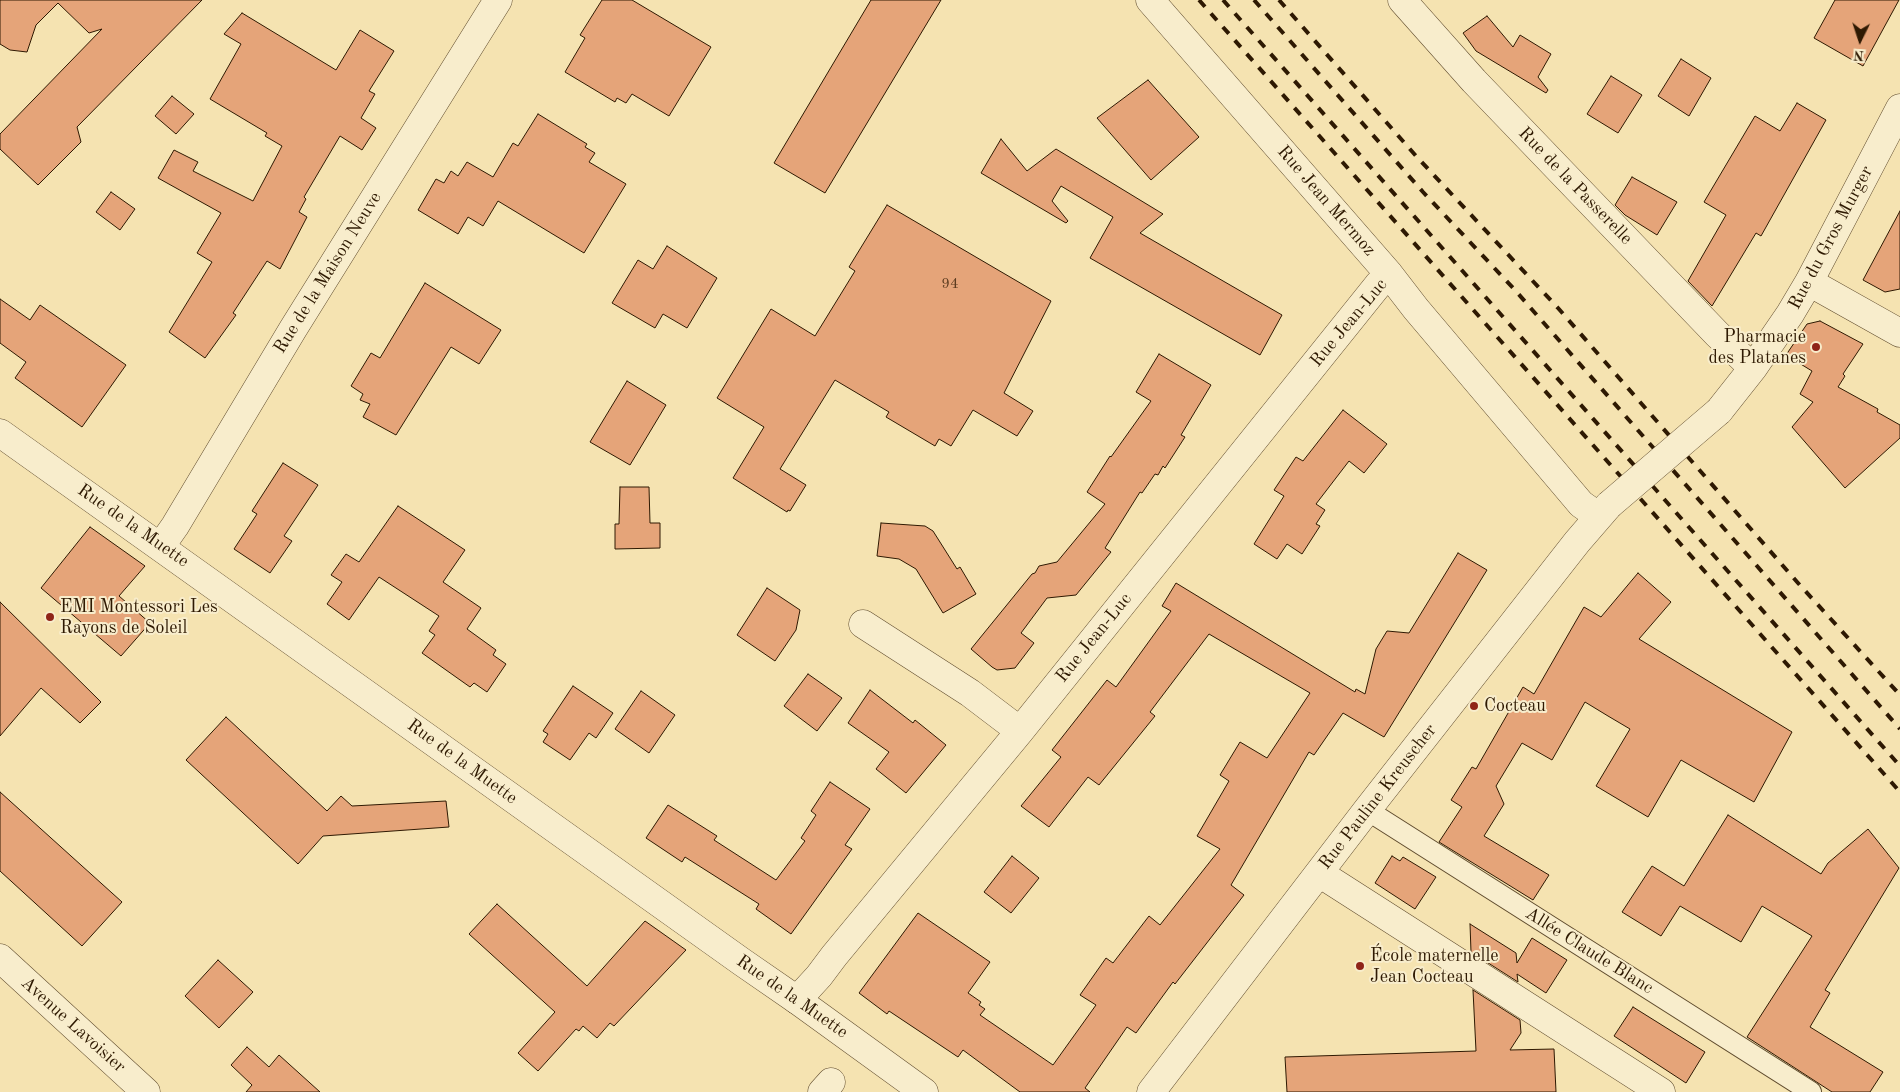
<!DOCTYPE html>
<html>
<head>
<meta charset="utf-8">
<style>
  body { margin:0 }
  #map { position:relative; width:1900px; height:1092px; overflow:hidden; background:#f5e3b1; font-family:"Old Standard TT",serif }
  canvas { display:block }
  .north { position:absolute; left:1835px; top:15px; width:50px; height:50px; -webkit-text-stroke:4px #f8edcc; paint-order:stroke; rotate:184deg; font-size:14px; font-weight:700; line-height:20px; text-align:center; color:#2e1902 }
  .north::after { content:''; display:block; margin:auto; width:18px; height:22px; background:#2e1902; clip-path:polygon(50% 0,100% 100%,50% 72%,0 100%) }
</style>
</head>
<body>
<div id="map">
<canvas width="1900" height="1092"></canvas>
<div class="north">N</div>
</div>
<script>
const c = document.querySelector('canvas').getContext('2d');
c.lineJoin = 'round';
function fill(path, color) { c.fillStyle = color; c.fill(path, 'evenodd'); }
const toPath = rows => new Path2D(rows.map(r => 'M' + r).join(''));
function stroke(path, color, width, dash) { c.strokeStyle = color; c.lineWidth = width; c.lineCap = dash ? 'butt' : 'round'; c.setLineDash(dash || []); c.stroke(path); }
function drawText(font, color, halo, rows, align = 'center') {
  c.font = font + ' "Old Standard TT",serif'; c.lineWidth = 4; c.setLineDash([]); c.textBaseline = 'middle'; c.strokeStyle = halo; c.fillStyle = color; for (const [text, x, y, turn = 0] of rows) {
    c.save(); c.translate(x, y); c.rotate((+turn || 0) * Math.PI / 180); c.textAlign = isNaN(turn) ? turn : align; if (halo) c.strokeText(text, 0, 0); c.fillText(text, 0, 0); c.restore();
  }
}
const building = toPath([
  [0,0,202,0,77,127,81,142,38,185,0,149,0,134,102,29,89,33,58,3,36,25,27,52,10,50,0,44,0,0],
  [602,0,632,0,711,47,669,116,632,94,626,103,617,98,615,102,565,72,585,38,580,35,602,0],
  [871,0,941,0,825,193,774,163,871,0],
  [1835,0,1899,0,1863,66,1814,38,1835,0],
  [242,13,336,70,360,30,394,51,369,91,375,94,361,118,376,128,362,150,340,136,304,197,306,199,299,212,307,217,280,269,267,261,233,313,236,315,205,358,169,332,212,262,197,253,221,213,158,178,174,150,198,162,193,171,253,201,282,146,265,136,267,133,210,99,241,44,224,34,242,13],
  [1487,16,1513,47,1520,35,1551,54,1538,77,1548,90,1546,93,1476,51,1463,33,1487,16],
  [1681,59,1711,78,1689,116,1658,96,1681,59],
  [1611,76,1642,95,1618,133,1587,114,1611,76],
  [1148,80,1199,137,1151,180,1097,118,1148,80],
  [172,96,194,114,176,134,155,116,172,96],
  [1797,103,1826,120,1761,236,1756,233,1712,306,1688,281,1726,215,1704,202,1755,116,1780,131,1797,103],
  [538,114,587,144,585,147,595,153,589,162,626,184,584,253,498,201,483,226,468,217,458,234,418,210,436,179,444,183,451,171,458,176,467,162,493,177,513,143,518,146,538,114],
  [1001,139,1027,171,1056,149,1163,214,1140,233,1282,315,1260,355,1090,258,1113,217,1061,186,1052,201,1068,221,1066,223,981,173,1001,139],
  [1632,177,1677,202,1657,235,1625,215,1615,205,1632,177],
  [111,192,135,209,120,230,96,212,111,192],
  [887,205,1051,301,1004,393,1033,411,1017,436,973,410,951,446,939,439,935,446,886,417,889,412,835,380,780,469,806,485,790,511,788,510,787,512,733,478,764,427,717,398,771,309,815,336,855,271,849,267,887,205],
  [1900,211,1900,289,1885,292,1863,280,1900,211],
  [667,246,717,278,687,328,663,314,655,328,612,303,638,260,653,269,667,246],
  [425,283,501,330,479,364,451,347,396,435,363,417,370,404,360,400,363,394,351,386,371,353,380,358,425,283],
  [0,299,30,320,40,305,126,365,82,427,15,378,26,362,0,343,0,299],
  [1820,321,1863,344,1843,374,1845,376,1838,387,1878,409,1877,412,1900,425,1900,438,1845,488,1792,427,1813,402,1800,394,1812,371,1786,355,1807,324,1820,321],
  [1159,354,1211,385,1181,435,1185,437,1165,468,1163,466,1158,475,1155,474,1142,493,1140,492,1105,548,1111,552,1076,595,1047,598,1021,633,1034,643,1015,668,997,670,992,667,971,649,1032,574,1035,573,1039,566,1057,562,1105,504,1087,492,1110,456,1111,457,1151,401,1136,392,1159,354],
  [627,381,666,405,630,465,590,442,627,381],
  [1343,410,1387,444,1364,473,1349,461,1316,504,1325,510,1316,524,1320,526,1302,554,1287,544,1277,559,1254,544,1284,496,1274,490,1296,457,1303,461,1343,410],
  [283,463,318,485,284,536,292,541,270,573,234,549,257,514,252,511,283,463],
  [620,487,649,487,650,523,660,523,660,548,615,549,615,524,619,524,620,487],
  [398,506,465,550,443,582,481,608,467,629,496,650,493,655,506,664,487,692,474,683,470,687,422,653,435,635,429,631,439,616,379,577,349,620,327,604,342,582,331,575,346,554,359,562,398,506],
  [881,523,925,526,933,531,957,569,960,567,976,594,943,613,916,569,899,559,877,556,881,523],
  [90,527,145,566,119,596,150,623,121,656,41,588,90,527],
  [1458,553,1487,570,1384,737,1343,713,1314,755,1309,752,1231,885,1244,895,1175,984,1173,982,1136,1033,1127,1027,1085,1088,1090,1092,1020,1092,963,1050,958,1057,889,1011,887,1014,859,993,918,913,990,962,968,993,981,1002,979,1005,985,1009,980,1015,1053,1065,1096,1005,1080,995,1106,958,1113,963,1149,916,1160,925,1220,849,1197,836,1229,781,1220,775,1240,742,1267,758,1310,693,1209,634,1150,712,1155,716,1099,785,1088,777,1049,827,1021,806,1061,757,1052,750,1107,680,1116,687,1171,611,1162,606,1176,583,1355,692,1356,689,1365,694,1376,649,1387,631,1409,633,1458,553],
  [1638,573,1671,602,1639,639,1792,732,1754,802,1681,760,1648,817,1596,786,1630,729,1608,716,1585,702,1552,760,1522,743,1496,786,1504,804,1484,836,1549,875,1533,900,1439,842,1462,807,1451,800,1472,767,1476,769,1523,687,1534,694,1584,607,1601,617,1638,573],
  [767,588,800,610,796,630,775,661,737,635,767,588],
  [0,602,101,702,80,723,41,688,0,736,0,602],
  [808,674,842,698,817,731,784,706,808,674],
  [573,686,613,713,596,738,589,733,570,760,543,742,548,734,543,731,573,686],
  [870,690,913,723,915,720,946,745,906,793,876,769,889,752,848,723,870,690],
  [641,691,675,715,649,753,615,729,641,691],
  [226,717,327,811,341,796,352,806,446,801,449,827,323,836,298,864,186,760,226,717],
  [830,782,870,809,845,845,852,849,791,934,756,909,759,904,685,857,682,862,646,838,668,805,717,836,714,840,776,880,805,841,801,838,816,815,811,811,830,782],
  [0,792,122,902,82,946,0,871,0,792],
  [1728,815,1821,874,1828,863,1868,829,1899,868,1825,990,1830,993,1810,1027,1883,1072,1870,1092,1832,1092,1747,1037,1812,936,1762,906,1741,942,1680,906,1661,936,1622,912,1652,866,1684,886,1728,815],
  [1012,856,1039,878,1011,913,984,892,1012,856],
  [1392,856,1400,861,1403,857,1436,877,1415,909,1375,883,1392,856],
  [497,904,587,986,645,921,686,950,614,1026,610,1023,597,1038,583,1026,579,1031,576,1029,538,1071,518,1053,555,1012,469,934,497,904],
  [1470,924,1516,953,1517,963,1532,938,1567,960,1546,993,1517,974,1518,982,1471,952,1470,924],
  [218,960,253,992,219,1028,185,996,218,960],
  [1473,990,1520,1020,1521,1033,1510,1050,1554,1049,1556,1092,1287,1092,1285,1057,1476,1051,1473,990],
  [1633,1007,1705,1052,1686,1083,1614,1036,1633,1007],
  [247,1047,269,1067,279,1055,320,1092,246,1092,252,1085,231,1065,247,1047]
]);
const service = toPath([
  [1367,810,1811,1092]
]);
const minor = toPath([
  [1150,0,1389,274,1416,309,1581,504,1598,516],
  [1402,0,1474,81,1717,334,1753,368],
  [1809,282,1900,333],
  [1719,411,1753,368,1790,314,1809,282,1900,108],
  [161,546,175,526,293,329,498,0],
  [863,624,970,693,1020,731],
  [1319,873,1661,1092],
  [0,958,146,1092],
  [797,1000,819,976,834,956,1020,731,1378,285,1389,274],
  [822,1092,831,1082],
  [1151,1092,1367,810,1577,542,1609,505]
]);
const tertiary = toPath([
  [0,433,742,962,797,1000,924,1092]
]);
const rail = toPath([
  [1199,0,1900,792],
  [1223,0,1900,766],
  [1254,0,1423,192,1514,289,1900,729],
  [1279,0,1416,156,1558,308,1798,583,1900,695]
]);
const minorBridge = toPath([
  [1609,505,1719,411]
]);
const markers = [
  [1816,347,5,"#8f2418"],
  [50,617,5,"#8f2418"],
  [1474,706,5,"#8f2418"],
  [1360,966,5,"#8f2418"]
];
const numberNames = [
  ["94",950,284]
];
const streetNames = [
  ["Rue de la Passerelle",1575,186,46],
  ["Rue Jean Mermoz",1326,201,49],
  ["Rue du Gros Murger",1831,238,-62],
  ["Rue de la Maison Neuve",328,273,-58],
  ["Rue Jean-Luc",1349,323,-50],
  ["Rue de la Muette",133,526,35],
  ["Rue Jean-Luc",1094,638,-51],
  ["Rue de la Muette",462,762,36],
  ["Rue Pauline Kreuscher",1378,797,-52],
  ["Allée Claude Blanc",1589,951,32],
  ["Rue de la Muette",792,997,35],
  ["Avenue Lavoisier",73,1025,42]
];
const poiNames = [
  ["Pharmacie",1806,337,"right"],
  ["des Platanes",1806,358,"right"],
  ["EMI Montessori Les",60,607],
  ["Rayons de Soleil",60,628],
  ["Cocteau",1484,706],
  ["École maternelle",1370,956],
  ["Jean Cocteau",1370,977]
];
fill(building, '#e5a479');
stroke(building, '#2e1902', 1);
stroke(service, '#604c2e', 22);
stroke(minor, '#604c2e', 29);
stroke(tertiary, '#604c2e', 29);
stroke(service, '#f8edcc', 20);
stroke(minor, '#f8edcc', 28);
stroke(tertiary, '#f8edcc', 28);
stroke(rail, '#2e1902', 4, [9, 9]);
stroke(minorBridge, '#604c2e', 29, []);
stroke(minorBridge, '#f8edcc', 28);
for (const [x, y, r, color] of markers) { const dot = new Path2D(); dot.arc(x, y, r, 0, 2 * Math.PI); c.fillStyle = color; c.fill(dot); stroke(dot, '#f8edcc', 2); }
drawText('15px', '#5c3c20', null, numberNames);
drawText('18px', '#2e1902', '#f8edcc', streetNames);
drawText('18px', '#2e1902', '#f8edcc', poiNames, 'left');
</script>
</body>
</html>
